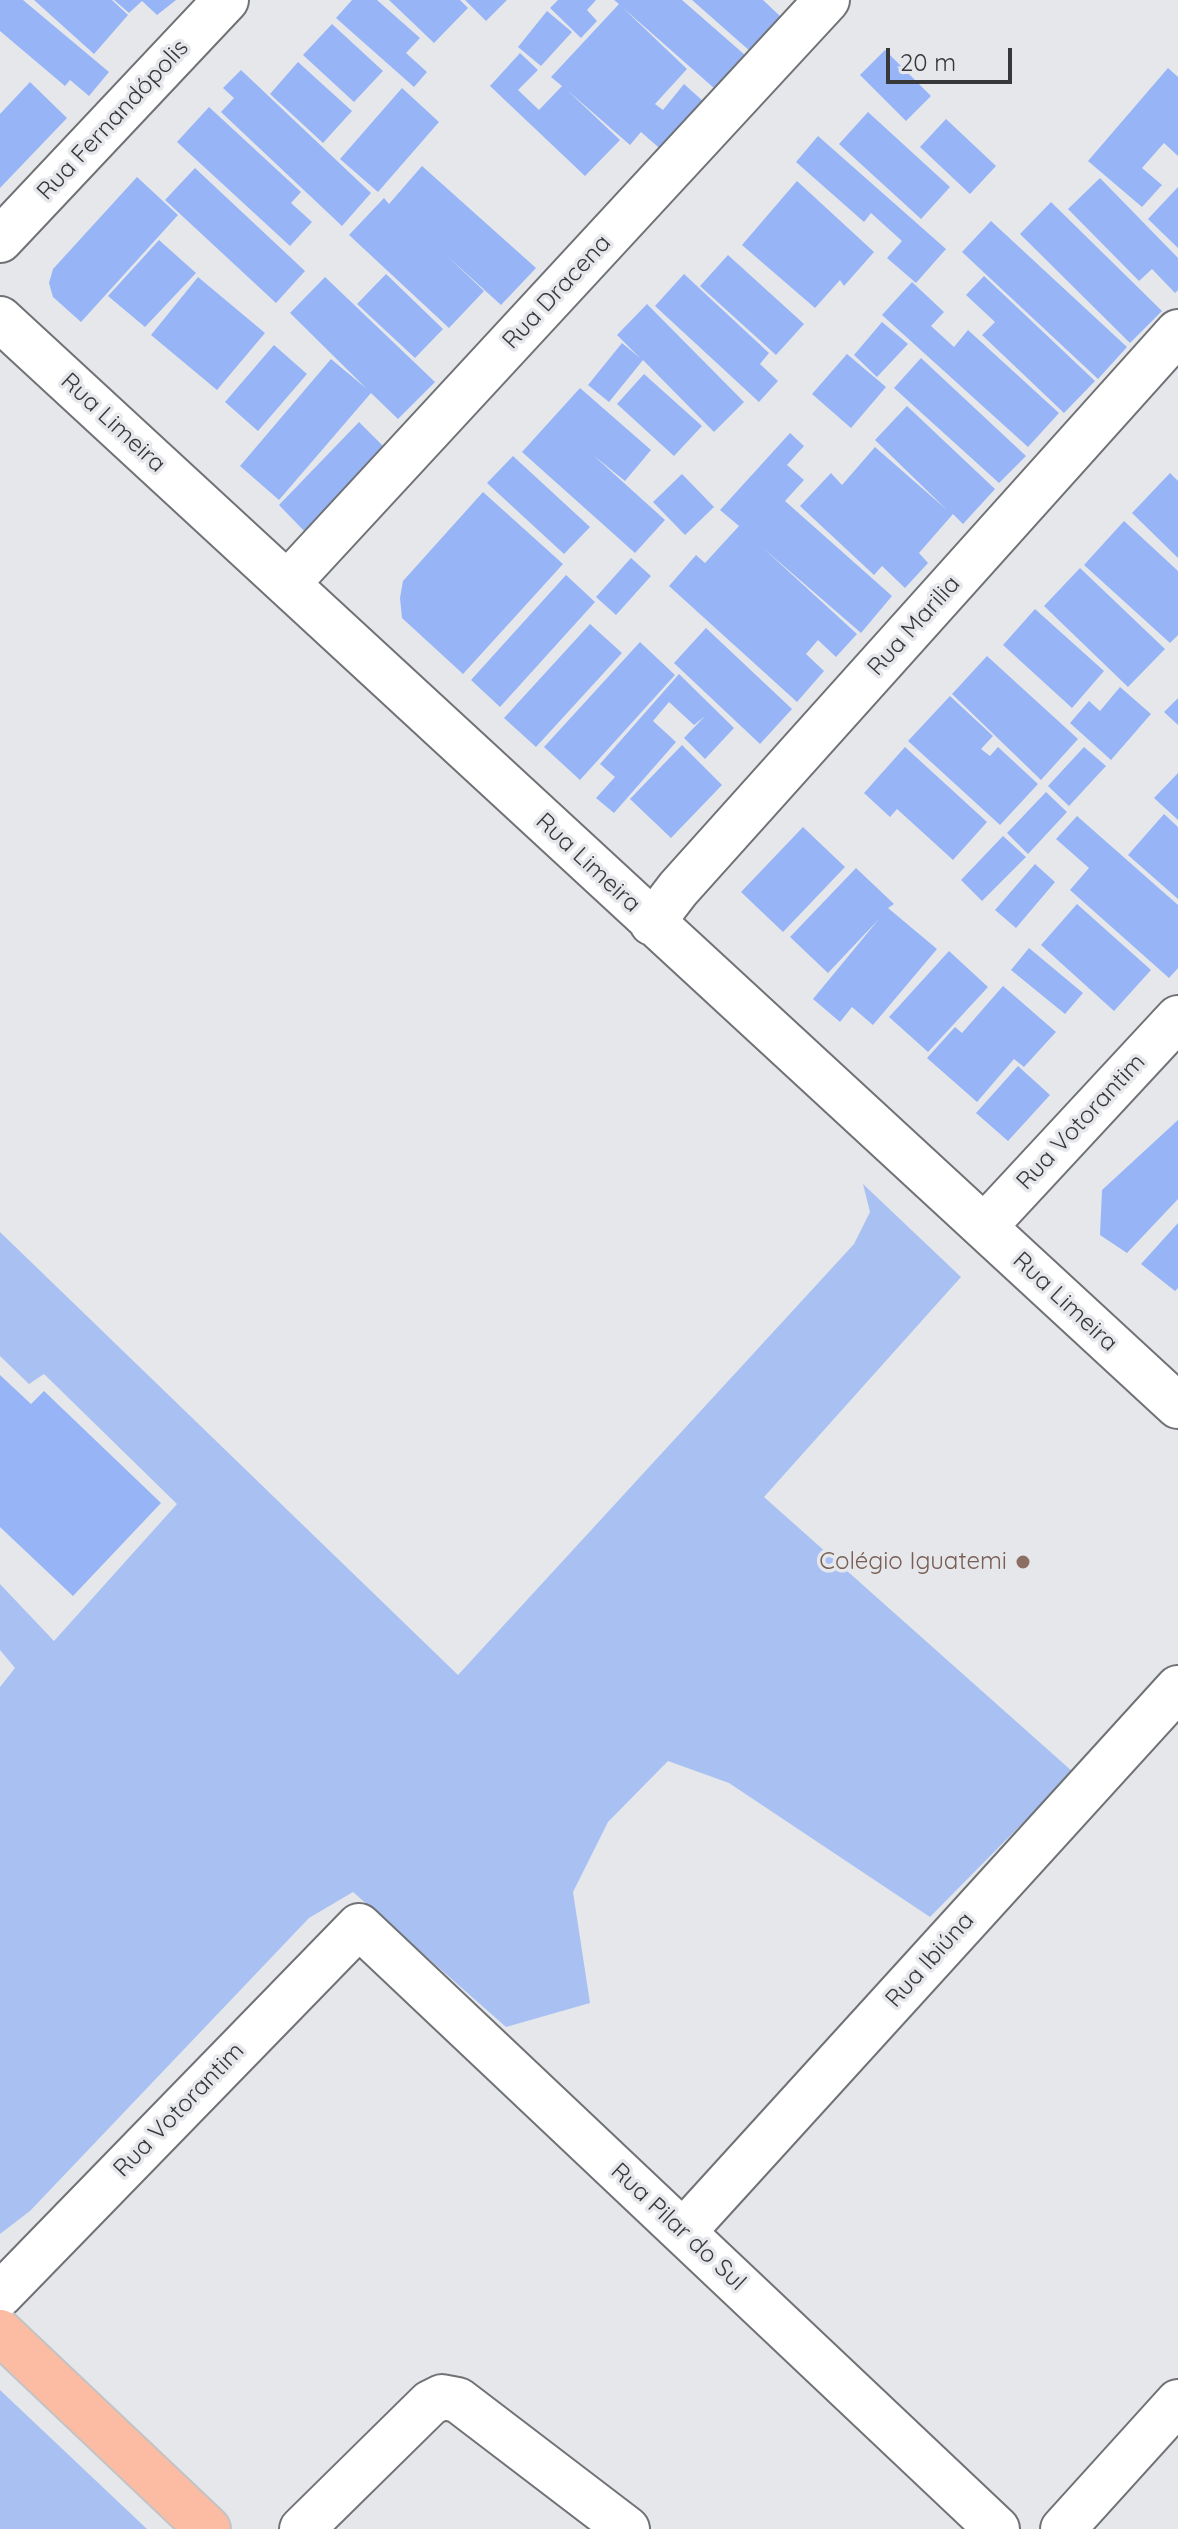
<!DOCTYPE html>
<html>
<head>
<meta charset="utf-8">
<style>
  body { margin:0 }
  #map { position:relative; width:1178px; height:2529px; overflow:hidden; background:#e5e7eb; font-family:Quicksand,sans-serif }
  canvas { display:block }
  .scale { position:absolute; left:886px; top:48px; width:126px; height:36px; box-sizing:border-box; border:4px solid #373839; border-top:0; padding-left:10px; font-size:24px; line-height:28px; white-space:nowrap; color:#373839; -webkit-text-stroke:6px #e5e7eb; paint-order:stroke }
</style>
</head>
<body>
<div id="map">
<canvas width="1178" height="2529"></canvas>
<div class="scale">20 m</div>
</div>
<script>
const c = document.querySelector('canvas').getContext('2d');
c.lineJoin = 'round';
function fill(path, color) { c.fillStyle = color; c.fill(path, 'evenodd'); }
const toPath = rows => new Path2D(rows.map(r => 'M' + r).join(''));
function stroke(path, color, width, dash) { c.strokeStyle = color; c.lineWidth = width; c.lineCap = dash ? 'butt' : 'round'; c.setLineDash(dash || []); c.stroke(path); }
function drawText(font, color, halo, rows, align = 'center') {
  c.font = font + ' Quicksand,sans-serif'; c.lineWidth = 7; c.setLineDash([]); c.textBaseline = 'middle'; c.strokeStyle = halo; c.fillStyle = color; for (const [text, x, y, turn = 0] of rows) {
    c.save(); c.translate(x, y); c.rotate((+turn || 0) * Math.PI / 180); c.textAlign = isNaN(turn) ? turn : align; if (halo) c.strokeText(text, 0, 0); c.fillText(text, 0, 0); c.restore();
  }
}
const green = toPath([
  [863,1184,961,1277,764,1497,1073,1772,930,1917,729,1783,668,1761,608,1822,573,1892,590,2003,506,2027,353,1892,309,1918,30,2211,0,2234,0,1687,15,1668,0,1650,0,1584,54,1641,177,1504,44,1374,29,1384,0,1356,0,1232,458,1675,854,1244,870,1212],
  [0,2390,147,2529,0,2529]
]);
const building = toPath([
  [0,0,23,0,109,72,89,96,70,80,65,86,0,31],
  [34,0,112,0,128,15,94,54],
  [114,0,176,0,157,15,142,1,129,13],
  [352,0,377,0,420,38,406,53,427,72,414,87,336,18],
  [389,0,460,0,468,8,434,43],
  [465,0,507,0,486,21],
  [558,0,596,0,587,10,597,21,581,38,550,8],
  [614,0,682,0,753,62,723,96,622,7,687,69,655,104,663,110,684,84,714,111,673,160,641,132,630,145,567,90,620,140,585,176,490,86,520,53,538,70,518,90,539,110,562,86,551,77,619,4],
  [692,0,763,0,781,17,751,52],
  [547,11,572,32,541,66,518,47],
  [332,24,383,71,354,102,303,55],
  [885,50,931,96,906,121,860,75],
  [298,62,352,111,323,143,270,94],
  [1168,68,1178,77,1178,156,1164,143,1142,168,1162,185,1142,207,1088,161],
  [241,70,371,193,342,226,221,112,234,98,223,88],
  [30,82,67,118,0,188,0,114],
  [402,88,439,122,378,192,340,159],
  [209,107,301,192,291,203,312,222,290,246,177,142],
  [868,112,950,187,921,219,839,144],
  [946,119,996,166,970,194,920,147],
  [818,136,946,249,916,283,887,258,902,241,871,213,864,222,796,162],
  [422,166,536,268,501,305,446,255,484,291,449,328,349,235,384,198,389,204],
  [195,168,305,271,276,303,165,200],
  [137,177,178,215,81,322,53,297,49,283,53,269],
  [1100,178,1178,258,1178,290,1175,293,1152,269,1139,281,1068,209],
  [797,181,874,252,844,286,840,280,815,308,742,245],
  [1178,187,1178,248,1148,219],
  [1051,202,1162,311,1130,343,1020,234],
  [991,221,1127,347,1098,379,962,252],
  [159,240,196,273,145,327,108,296],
  [728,255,804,324,776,355,700,286],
  [386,274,443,329,415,358,357,304],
  [684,274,769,353,760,364,778,381,759,402,655,306],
  [984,276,1095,381,1064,413,982,335,995,322,966,295],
  [198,277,265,333,217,390,151,335],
  [325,277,435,382,398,419,371,393,279,500,240,466,331,359,367,389,290,313],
  [912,282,944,312,931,326,954,347,968,330,1059,413,1028,447,882,315],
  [647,304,744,402,714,432,643,360,609,402,588,385,622,343,640,358,617,335],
  [882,322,908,344,877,377,854,355],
  [274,345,307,374,258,431,225,402],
  [847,354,886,387,851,428,812,394],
  [921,358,1026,456,999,483,894,388],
  [644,374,702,426,674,456,617,404],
  [580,388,651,450,625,481,593,455,665,520,635,553,522,452],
  [907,406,995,489,963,524,953,514,919,553,928,563,905,588,882,566,874,575,800,506,831,473,842,485,875,447,947,510,875,440],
  [359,422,388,451,307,534,279,505],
  [790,433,804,446,787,465,804,480,785,501,892,596,861,633,763,548,857,634,836,657,818,640,806,654,824,671,797,702,669,586,696,555,705,563,739,526,720,510],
  [513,456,590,527,564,554,487,483],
  [1170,473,1178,481,1178,558,1132,513],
  [682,474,714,507,685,535,653,502],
  [483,492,563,564,463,674,402,618,400,598,403,581],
  [1124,521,1178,571,1178,635,1170,643,1084,565],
  [631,558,651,576,616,615,596,597],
  [1080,568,1165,649,1128,687,1044,606],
  [566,575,595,602,500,707,471,680],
  [1035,609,1104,671,1072,708,1003,645],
  [590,624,622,653,536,747,504,718],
  [706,628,792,709,760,744,674,663],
  [640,642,675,675,580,780,544,747],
  [987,656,1078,739,1041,780,952,694],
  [679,674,734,728,705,759,684,738,705,716,694,725,669,702,653,721,676,742,614,813,596,798,615,777,600,764],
  [1120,687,1151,714,1111,760,1070,723,1089,701,1100,711],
  [950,696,993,736,981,749,990,756,998,747,1038,784,1000,825,908,741],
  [1178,698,1178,725,1164,712],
  [682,745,722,785,671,838,630,799],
  [905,747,987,822,953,860,897,809,890,817,864,793],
  [1084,747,1106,766,1069,806,1048,786],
  [1178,773,1178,820,1154,798],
  [1046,792,1067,812,1028,854,1007,833],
  [1164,814,1178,827,1178,899,1128,855],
  [1077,816,1178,905,1178,968,1169,978,1070,890,1089,868,1056,839],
  [803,827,845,867,783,932,741,892],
  [1003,836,1026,857,982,901,961,880],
  [1035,864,1055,882,1016,928,995,910],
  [856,868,894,904,888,908,937,949,873,1025,852,1007,840,1022,813,999,879,919,828,973,790,937],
  [1077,904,1151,970,1114,1011,1041,945],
  [1029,948,1083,993,1065,1014,1011,970],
  [949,951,988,987,928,1052,889,1017],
  [1003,986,1056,1032,1024,1067,1014,1059,977,1102,927,1058,955,1027,962,1033],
  [1018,1066,1050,1095,1008,1141,976,1113],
  [1178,1120,1178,1199,1127,1253,1100,1235,1102,1190],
  [1178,1223,1178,1288,1175,1291,1141,1264],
  [0,1375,31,1404,44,1391,161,1503,73,1596,0,1527]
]);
const minor = toPath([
  [0,240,226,0],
  [0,319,1178,1406],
  [287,584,827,0],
  [652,923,678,889,1178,332],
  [984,1227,1178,1018],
  [683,2232,1178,1688],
  [0,2295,359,1926,997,2529],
  [302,2529,430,2403,442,2397,458,2400,627,2529],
  [1063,2529,1178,2402]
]);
const major = toPath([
  [0,2332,208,2529]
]);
const markers = [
  [1023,1562,8,"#8d6e63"]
];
const streetNames = [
  ["Rua Fernandópolis",113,120,-47],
  ["Rua Dracena",557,292,-47],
  ["Rua Limeira",113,423,43],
  ["Rua Marilia",914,626,-48],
  ["Rua Limeira",588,863,43],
  ["Rua Votorantim",1081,1122,-47],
  ["Rua Limeira",1065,1302,43],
  ["Rua Ibiúna",930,1960,-48],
  ["Rua Votorantim",179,2110,-46],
  ["Rua Pilar do Sul",678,2227,43]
];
const educationNames = [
  ["Colégio Iguatemi",1007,1562]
];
fill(green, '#a9c1f2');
fill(building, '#97b5f6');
stroke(minor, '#707275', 48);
stroke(major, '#c3c3c4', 48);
stroke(minor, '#fff', 44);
stroke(major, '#fcbca4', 44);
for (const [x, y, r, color] of markers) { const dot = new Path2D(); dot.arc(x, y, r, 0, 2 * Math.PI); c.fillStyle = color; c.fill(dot); stroke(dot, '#e5e7eb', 3); }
drawText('24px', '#373839', '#e5e7eb', streetNames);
drawText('24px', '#785e54', '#e5e7eb', educationNames, 'right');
</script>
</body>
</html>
